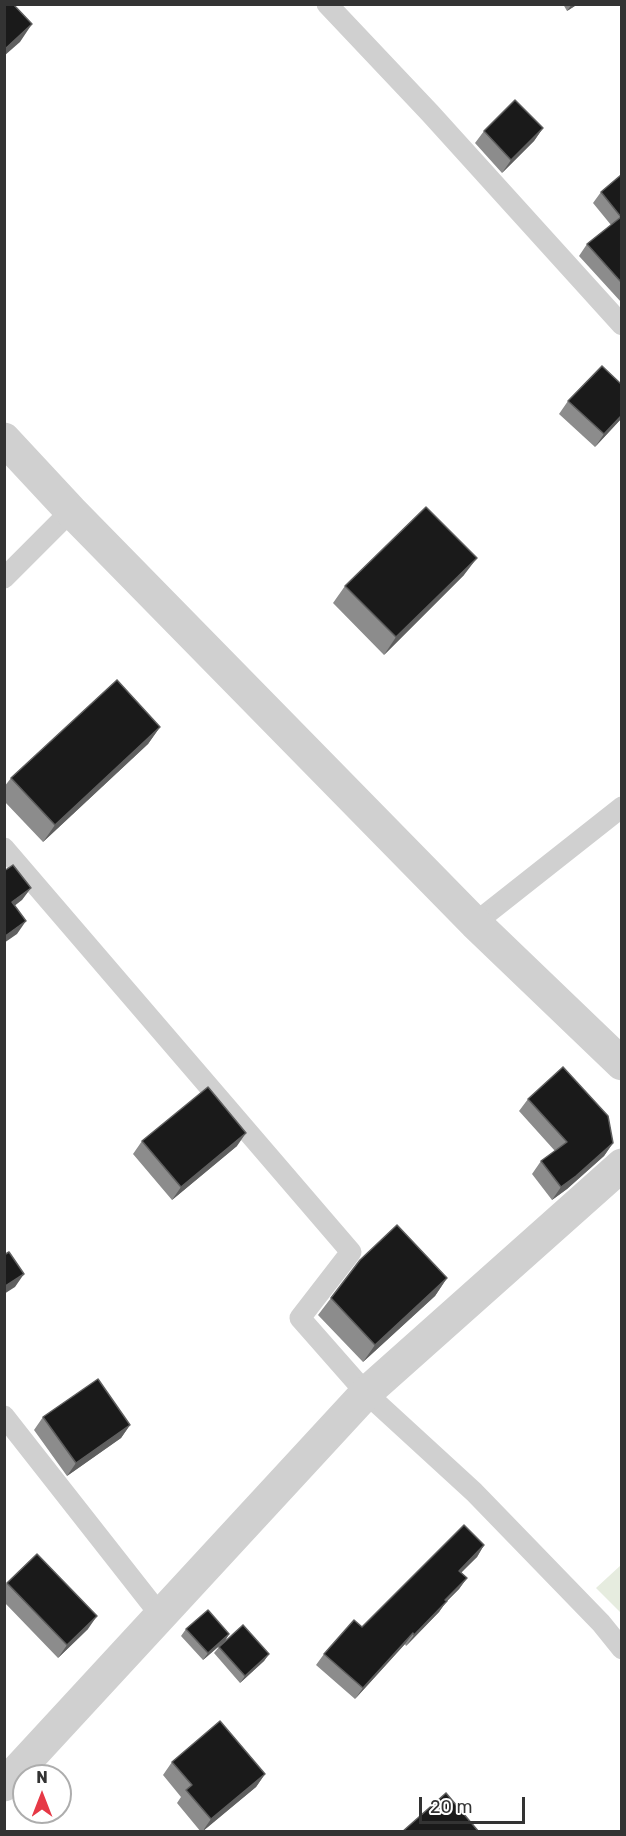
<!DOCTYPE html>
<html>
<head>
<meta charset="utf-8">
<style>
  body { margin:0 }
  #map { position:relative; width:626px; height:1836px; overflow:hidden; background:#fff; font-family:Rubik,sans-serif }
  canvas { display:block }
  .frame { position:absolute; inset:0; border:6px solid #333; pointer-events:none }
  .north { position:absolute; left:12px; top:1764px; width:60px; height:60px; box-sizing:border-box; background:#fff; border:2px solid #adadad; border-radius:50%; rotate:0deg; font-size:16px; font-weight:700; line-height:24px; text-align:center; color:#333 }
  .north::after { content:''; display:block; margin:auto; width:21px; height:27px; background:#e63946; clip-path:polygon(50% 0,100% 100%,50% 72%,0 100%) }
  .scale { position:absolute; left:419px; top:1797px; width:106px; height:27px; box-sizing:border-box; border:3px solid #333; border-top:0; padding-left:8px; font-size:18px; line-height:21px; white-space:nowrap; color:#333; -webkit-text-stroke:4px #fff; paint-order:stroke }
</style>
</head>
<body>
<div id="map">
<canvas width="626" height="1836"></canvas>
<div class="frame"></div>
<div class="north">N</div>
<div class="scale">20 m</div>
</div>
<script>
const c = document.querySelector('canvas').getContext('2d');
c.lineJoin = 'round';
function fill(path, color) { c.fillStyle = color; c.fill(path, 'evenodd'); }
const toPath = rows => new Path2D(rows.map(r => 'M' + r).join(''));
function stroke(path, color, width, dash) { c.strokeStyle = color; c.lineWidth = width; c.lineCap = dash ? 'butt' : 'round'; c.setLineDash(dash || []); c.stroke(path); }
const green = toPath([
  [621,1565,621,1613,596,1588]
]);
const service = toPath([
  [327,4,430,113,622,325],
  [4,578,71,511],
  [4,848,351,1252,300,1318,366,1393,474,1492,601,1623,622,1649],
  [475,923,622,807],
  [4,1416,161,1616]
]);
const minor = toPath([
  [4,439,71,511,475,923,622,1064],
  [4,1785,366,1393,622,1165]
]);
const wall = toPath([
  [563,4,578,4,567,11],
  [543,128,534,141,502,173,475,143,484,131],
  [621,175,621,302,579,256,587,244,611,225,593,203,601,192],
  [568,401,621,419,595,447,559,414],
  [464,575,384,655,333,603,345,586],
  [160,727,148,744,43,842,4,801,4,787,11,778],
  [528,1099,613,1143,604,1156,567,1189,552,1200,532,1174,541,1161,555,1151,519,1111],
  [142,1141,237,1146,172,1200,133,1154],
  [447,1278,435,1296,363,1362,318,1315,331,1298],
  [43,1417,130,1425,121,1438,67,1476,34,1430],
  [484,1545,477,1557,461,1572,467,1578,459,1589,446,1602,439,1612,406,1646,405,1644,355,1699,316,1665,324,1654],
  [7,1583,88,1629,58,1658,4,1602,4,1586],
  [186,1629,229,1634,225,1641,203,1660,181,1636],
  [219,1647,269,1654,264,1661,240,1683,214,1653],
  [172,1762,265,1774,256,1787,201,1832,177,1803,181,1797,163,1775]
]);
const shadedWall = toPath([
  [572,4,578,4,567,11],
  [32,24,20,42,4,56,4,50],
  [543,128,534,141,502,173,511,160],
  [621,416,621,419,595,447,604,434],
  [477,558,464,575,384,655,396,637],
  [160,727,148,744,43,842,55,825],
  [31,888,22,900,4,914,12,902],
  [26,921,17,934,4,943,4,937],
  [246,1133,237,1146,172,1200,181,1187],
  [613,1143,604,1156,567,1189,552,1200,561,1187],
  [24,1274,15,1287,4,1294,4,1287],
  [447,1278,435,1296,363,1362,375,1345],
  [130,1425,121,1438,67,1476,76,1463],
  [484,1545,477,1557,452,1582,459,1571],
  [467,1578,459,1589,446,1602,439,1612,406,1646,414,1635],
  [97,1616,88,1629,58,1658,67,1645],
  [413,1633,405,1644,355,1699,363,1688],
  [229,1634,225,1641,203,1660,208,1653],
  [269,1654,264,1661,240,1683,245,1676],
  [265,1774,256,1787,202,1832,211,1819]
]);
const building = toPath([
  [4,4,13,4,32,24,4,50,4,4],
  [515,100,543,128,511,160,484,131,515,100],
  [621,175,621,282,587,244,621,217,601,192,621,175],
  [602,366,621,384,621,416,604,434,568,401,602,366],
  [426,507,477,558,396,637,345,586,426,507],
  [117,680,160,727,55,825,11,778,117,680],
  [13,865,31,888,12,902,26,921,4,937,4,871,13,865],
  [563,1067,608,1116,613,1143,576,1176,561,1187,541,1161,567,1142,528,1099,563,1067],
  [208,1087,246,1133,181,1187,142,1141,208,1087],
  [397,1225,447,1278,375,1345,331,1298,360,1260,397,1225],
  [9,1252,24,1274,4,1287,4,1255,9,1252],
  [98,1379,130,1425,76,1463,43,1417,98,1379],
  [464,1525,484,1545,459,1571,467,1578,445,1600,447,1601,414,1635,413,1633,363,1688,324,1654,354,1620,362,1627,464,1525],
  [37,1554,97,1616,67,1645,7,1583,37,1554],
  [208,1610,229,1634,208,1653,186,1629,208,1610],
  [243,1625,269,1654,245,1676,219,1647,243,1625],
  [220,1721,265,1774,211,1819,186,1790,192,1785,172,1762,220,1721],
  [446,1793,479,1832,402,1832,446,1793]
]);
fill(green, '#e6ecdf');
stroke(service, '#d0d0d0', 21);
stroke(minor, '#d0d0d0', 33);
fill(wall, '#8c8c8c');
fill(shadedWall, '#5f5f5f');
fill(building, '#1a1a1a');
stroke(building, '#5f5f5f', 1.5);
</script>
</body>
</html>
